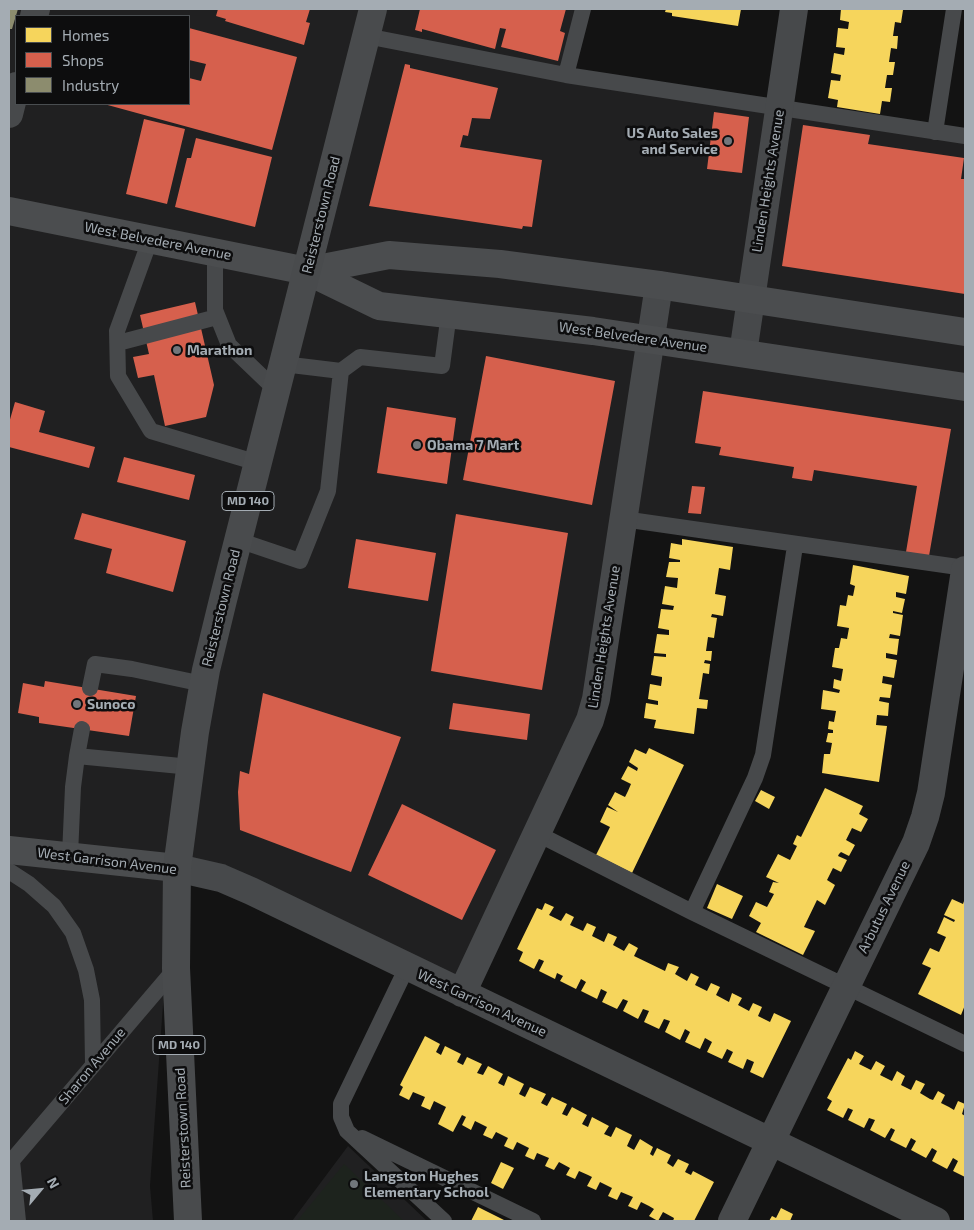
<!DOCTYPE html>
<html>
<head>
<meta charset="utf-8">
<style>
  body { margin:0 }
  #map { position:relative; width:974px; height:1230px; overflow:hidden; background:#131313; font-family:"Exo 2",sans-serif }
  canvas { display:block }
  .frame { position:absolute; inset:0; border:10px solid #a4acb3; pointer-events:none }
  .legend { position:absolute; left:15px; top:15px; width:175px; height:90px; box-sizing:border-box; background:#0d0d0e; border:1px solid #494d50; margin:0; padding:6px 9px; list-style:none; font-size:15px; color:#a4acb3 }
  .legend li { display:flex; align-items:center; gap:10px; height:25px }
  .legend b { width:25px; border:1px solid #494d50 }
  .north { position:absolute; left:15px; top:1165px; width:50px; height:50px; -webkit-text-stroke:4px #0d0d0e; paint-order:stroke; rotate:62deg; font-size:14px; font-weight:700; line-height:20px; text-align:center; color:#a4acb3 }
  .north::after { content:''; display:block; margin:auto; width:18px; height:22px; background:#a4acb3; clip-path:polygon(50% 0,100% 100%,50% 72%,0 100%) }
</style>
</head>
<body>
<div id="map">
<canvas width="974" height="1230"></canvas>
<div class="frame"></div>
<ul class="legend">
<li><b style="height:14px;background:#f6d55c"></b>Homes</li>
<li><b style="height:14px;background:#d6604d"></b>Shops</li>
<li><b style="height:14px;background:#8c8c6e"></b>Industry</li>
</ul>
<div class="north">N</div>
</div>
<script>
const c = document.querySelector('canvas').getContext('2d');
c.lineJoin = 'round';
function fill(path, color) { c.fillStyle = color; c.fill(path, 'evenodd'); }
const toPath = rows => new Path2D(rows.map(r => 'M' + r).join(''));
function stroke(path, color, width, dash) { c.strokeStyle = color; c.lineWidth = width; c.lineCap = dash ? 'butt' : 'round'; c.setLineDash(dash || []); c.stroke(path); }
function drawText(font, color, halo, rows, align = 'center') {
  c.font = font + ' "Exo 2",sans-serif'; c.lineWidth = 5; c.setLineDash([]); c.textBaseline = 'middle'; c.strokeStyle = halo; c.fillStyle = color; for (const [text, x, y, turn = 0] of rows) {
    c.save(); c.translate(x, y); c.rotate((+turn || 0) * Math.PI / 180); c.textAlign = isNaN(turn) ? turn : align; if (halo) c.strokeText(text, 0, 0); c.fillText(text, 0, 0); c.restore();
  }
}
const built = toPath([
  [9,9,584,9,568,75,965,138,965,570,618,517,581,729,457,992,173,865,150,1186,153,1221,9,1221],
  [16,16,189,16,189,104,16,104],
  [348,1146,427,1221,292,1221]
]);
const green = toPath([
  [344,1164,404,1221,297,1221]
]);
const homes = toPath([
  [666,9,741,9,738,26,672,16,672,13,665,12],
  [841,9,903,10,901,23,895,22,893,36,898,36,897,49,891,48,889,62,895,62,893,75,887,75,885,88,892,88,890,102,882,101,880,114,837,107,838,100,828,98,831,80,840,81,841,75,831,73,834,53,844,55,845,48,836,47,838,28,848,29,849,22,840,20],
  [682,539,733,547,730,570,719,568,715,594,726,596,723,616,712,614,711,617,717,618,714,638,708,637,706,651,712,651,711,661,705,660,704,663,710,664,709,674,703,673,699,699,708,700,707,709,697,708,694,734,654,728,656,720,644,718,646,703,658,705,658,701,648,699,650,684,661,686,662,679,662,677,651,675,654,656,666,657,666,654,654,653,657,634,669,635,669,630,658,628,661,609,673,610,674,606,662,604,665,586,677,588,678,578,666,577,669,562,680,562,680,560,669,558,671,543,682,545],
  [853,565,909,576,906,594,896,592,896,597,905,599,902,613,893,611,893,613,903,615,900,636,890,634,889,638,899,639,897,655,886,653,886,658,897,660,894,678,883,676,882,683,892,685,890,698,880,697,879,701,889,703,888,716,877,715,876,725,887,726,879,782,822,773,824,754,830,754,832,743,826,742,828,733,833,733,833,730,828,729,829,721,834,722,836,711,821,709,823,690,839,693,840,690,833,688,834,679,841,681,843,669,832,667,835,648,839,648,841,638,847,639,849,628,837,626,840,605,846,606,848,595,853,596,855,586,850,584],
  [649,748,684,765,632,873,596,855,610,827,600,822,607,807,618,812,608,805,615,792,625,797,628,791,631,784,621,779,628,766,637,771,638,768,629,762,635,749,646,754],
  [825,788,863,806,859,814,868,819,861,832,852,828,846,840,855,845,849,856,841,852,839,854,838,856,847,860,841,872,833,868,827,880,835,885,825,905,817,900,804,927,815,931,803,955,756,932,761,923,749,916,756,902,767,907,774,894,769,892,773,882,779,883,766,877,778,854,790,860,797,846,793,844,797,835,801,837],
  [761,790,775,797,769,809,755,801],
  [717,884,743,896,732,919,707,908],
  [965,898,965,1005,961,1015,918,994,931,968,922,964,930,948,939,952,946,937,937,933,944,917,954,922,955,920,944,915,952,899,963,904],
  [545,903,554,907,549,915,561,921,566,913,574,917,570,925,583,931,587,923,596,927,592,936,604,942,608,933,617,937,613,945,624,951,629,943,638,948,634,956,665,971,668,963,679,967,675,974,687,981,691,973,699,977,695,985,707,991,711,983,720,987,716,995,729,1002,732,993,742,998,738,1005,749,1011,753,1003,762,1007,758,1016,770,1022,774,1013,791,1021,763,1078,750,1072,754,1062,747,1059,743,1069,728,1062,733,1052,727,1049,722,1059,707,1052,712,1042,705,1038,700,1049,685,1042,690,1032,685,1029,680,1040,665,1032,670,1021,664,1019,659,1029,644,1022,649,1011,643,1009,638,1019,623,1011,628,1001,623,999,617,1009,602,1002,607,992,601,989,597,999,581,991,586,982,581,979,576,989,560,981,563,976,557,973,555,979,539,971,544,961,539,959,534,969,519,961,523,952,517,949,537,908,542,910],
  [425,1036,440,1044,436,1052,441,1055,445,1046,461,1054,457,1062,463,1065,467,1057,482,1064,477,1073,483,1075,488,1066,503,1074,498,1083,504,1086,508,1076,524,1084,519,1094,525,1097,530,1087,546,1094,541,1103,547,1106,552,1097,567,1104,562,1114,567,1116,572,1107,587,1115,582,1124,588,1127,592,1117,609,1126,604,1134,611,1137,616,1127,632,1135,627,1146,634,1150,640,1139,653,1147,650,1154,653,1156,657,1148,671,1155,667,1163,673,1167,678,1159,689,1164,685,1172,691,1175,693,1171,714,1182,694,1221,673,1221,674,1218,663,1212,658,1221,649,1216,654,1209,649,1206,641,1202,637,1210,628,1206,633,1197,621,1192,617,1200,608,1196,612,1188,600,1182,596,1190,587,1186,592,1177,588,1175,579,1171,575,1179,566,1175,570,1168,559,1162,554,1170,545,1166,549,1158,537,1153,534,1160,525,1156,529,1148,517,1142,513,1150,504,1146,508,1138,496,1132,492,1139,483,1135,487,1127,475,1121,471,1130,462,1125,466,1117,462,1115,453,1132,438,1124,446,1107,434,1101,430,1110,421,1106,425,1097,413,1092,409,1100,399,1095,403,1087,400,1085],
  [855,1051,864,1056,859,1064,871,1070,876,1061,885,1066,880,1075,892,1081,897,1071,905,1076,901,1085,911,1090,916,1080,925,1084,920,1093,930,1099,933,1100,938,1091,945,1095,941,1103,949,1107,954,1110,958,1101,965,1104,962,1114,965,1116,965,1177,953,1171,958,1161,953,1158,947,1169,932,1161,937,1151,932,1148,926,1158,911,1150,916,1141,911,1138,906,1148,890,1140,895,1130,891,1128,885,1138,870,1130,875,1120,869,1118,864,1128,848,1120,853,1110,848,1108,843,1118,827,1110,832,1101,827,1098,848,1058,851,1060],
  [501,1162,514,1168,503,1189,491,1183],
  [478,1207,506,1221,471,1221],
  [781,1208,793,1214,790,1221,769,1221,772,1216,776,1218]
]);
const shops = toPath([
  [218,9,310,9,306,22,310,23,304,45,225,21,226,19,216,16],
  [420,9,566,9,560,31,565,33,558,61,501,47,506,29,500,28,495,49,422,29,422,32,415,30],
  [189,28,297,57,272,150,104,104,189,104,189,78,201,81,206,64,189,60],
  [405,64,410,65,410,68,498,88,490,119,472,118,468,136,463,135,460,147,542,160,532,227,523,226,522,229,369,206],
  [714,112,749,117,742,173,707,169],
  [144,119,185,129,167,204,126,194],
  [803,125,870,135,868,144,964,158,961,179,965,179,965,294,782,266],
  [196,138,272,157,255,227,175,207,187,158,191,158],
  [195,302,214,385,206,417,165,426,154,375,138,378,133,357,149,354,140,315],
  [486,356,615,381,592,505,463,480],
  [703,391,951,429,929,556,906,552,917,486,814,470,812,481,792,478,794,467,719,455,721,447,695,443],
  [15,402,45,411,39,432,95,447,89,468,9,447,9,423],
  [387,407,456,418,447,484,377,473],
  [124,457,195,475,189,500,117,482],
  [692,486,705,487,701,514,688,513],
  [82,513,186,541,173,592,106,573,112,549,74,539],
  [456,514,568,533,542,690,431,671],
  [356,539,436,553,428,601,348,588],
  [45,681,136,696,129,736,39,723,39,717,18,713,23,683,44,687],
  [263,693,401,737,351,872,240,830,238,792,240,771,249,774],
  [453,703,530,714,527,740,449,729],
  [402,804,496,850,462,920,368,875]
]);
const industry = toPath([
  [9,9,18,9,12,29,9,29]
]);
const service = toPath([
  [366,36,566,75,965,136],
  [566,75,583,9],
  [935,132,954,9],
  [150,240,117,331,118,376,151,431,258,463],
  [215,253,215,310,229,345,276,390],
  [118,343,217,317],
  [283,364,341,371],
  [623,519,965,568],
  [238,540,300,561,328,491,341,371,360,357,442,366,449,313],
  [90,688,95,664,132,669,203,684],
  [77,756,82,729],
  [538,834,692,912,965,1044],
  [70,855,73,787,77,756,191,767],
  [9,871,29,884,54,906,73,933,86,970,92,1000,93,1064],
  [692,912,755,778,763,755,795,546],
  [407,967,341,1104,341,1117,347,1131,444,1221],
  [362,1138,533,1221],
  [12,1161,18,1221],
  [9,1164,176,968]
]);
const minor = toPath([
  [34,16,36,9],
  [9,114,16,86],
  [743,353,794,9],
  [177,868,221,878,251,891,936,1221],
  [462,993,590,720,596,699,659,285],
  [732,1221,916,843,925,817,931,793,965,570]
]);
const secondary = toPath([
  [9,211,307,271,379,306,593,331,965,387],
  [307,271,389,255,500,264,659,285,965,332],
  [9,850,177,868]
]);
const primary = toPath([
  [188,1221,176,968,177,868,195,732,206,670,223,600,373,9]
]);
const markers = [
  [728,141,5,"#71767b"],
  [177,350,5,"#71767b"],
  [417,445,5,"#71767b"],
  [77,704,5,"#71767b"],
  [354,1184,5,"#71767b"]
];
const shields = [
  [248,501,52],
  [179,1045,52]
];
const shieldNames = [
  ["MD 140",248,501],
  ["MD 140",179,1045]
];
const poiNames = [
  ["US Auto Sales",718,133,"right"],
  ["and Service",718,149,"right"],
  ["Marathon",187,350],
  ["Obama 7 Mart",427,445],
  ["Sunoco",87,704],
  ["Langston Hughes",364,1176],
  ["Elementary School",364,1192]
];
const streetNames = [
  ["Linden Heights Avenue",768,181,-81],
  ["Reisterstown Road",321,215,-76],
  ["West Belvedere Avenue",158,241,11],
  ["West Belvedere Avenue",633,337,8],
  ["Reisterstown Road",221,608,-76],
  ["Linden Heights Avenue",604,637,-81],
  ["West Garrison Avenue",107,861,7],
  ["Arbutus Avenue",884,907,-64],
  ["West Garrison Avenue",482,1003,25],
  ["Sharon Avenue",92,1066,-50],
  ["Reisterstown Road",183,1128,-93]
];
fill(built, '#202021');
fill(green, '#1d231d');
fill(homes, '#f6d55c');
fill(shops, '#d6604d');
fill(industry, '#8c8c6e');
stroke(service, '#47494b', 16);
stroke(minor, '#47494b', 28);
stroke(secondary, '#4b4d4f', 28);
stroke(primary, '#494b4d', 28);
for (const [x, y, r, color] of markers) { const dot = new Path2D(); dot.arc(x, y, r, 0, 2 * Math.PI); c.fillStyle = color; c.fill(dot); stroke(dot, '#0d0d0e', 2); }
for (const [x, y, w] of shields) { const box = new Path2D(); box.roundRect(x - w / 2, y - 9.5, w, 19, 4); c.fillStyle = '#0d0d0e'; c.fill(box); stroke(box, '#a4acb3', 1); }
drawText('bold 12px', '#a4acb3', null, shieldNames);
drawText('bold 14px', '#a4acb3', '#0d0d0e', poiNames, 'left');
drawText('14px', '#a4acb3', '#0d0d0e', streetNames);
</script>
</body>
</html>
